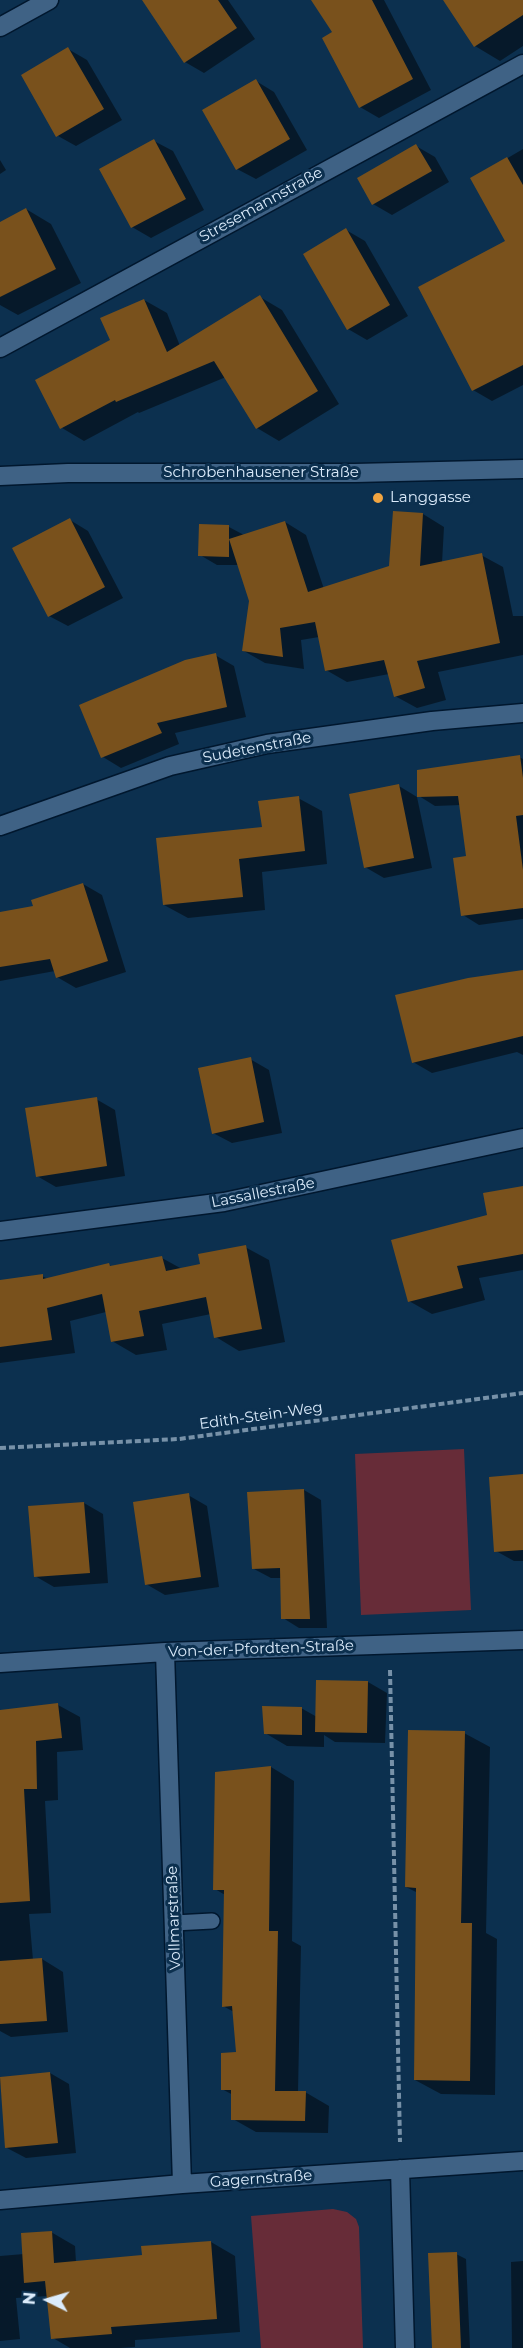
<!DOCTYPE html>
<html>
<head>
<meta charset="utf-8">
<style>
  body { margin:0 }
  #map { position:relative; width:523px; height:2348px; overflow:hidden; background:#0c304f; font-family:Montserrat,sans-serif }
  canvas { display:block }
  .north { position:absolute; left:18px; top:2270px; width:60px; height:60px; -webkit-text-stroke:4px #0c304f; paint-order:stroke; rotate:275deg; font-size:16px; font-weight:700; line-height:24px; text-align:center; color:#dbebfb }
  .north::after { content:''; display:block; margin:auto; width:21px; height:27px; background:#dbebfb; clip-path:polygon(50% 0,100% 100%,50% 72%,0 100%) }
</style>
</head>
<body>
<div id="map">
<canvas width="523" height="2348"></canvas>
<div class="north">N</div>
</div>
<script>
const c = document.querySelector('canvas').getContext('2d');
c.lineJoin = 'round';
function fill(path, color) { c.fillStyle = color; c.fill(path, 'evenodd'); }
const toPath = rows => new Path2D(rows.map(r => 'M' + r).join(''));
function stroke(path, color, width, dash) { c.strokeStyle = color; c.lineWidth = width; c.lineCap = dash ? 'butt' : 'round'; c.setLineDash(dash || []); c.stroke(path); }
function drawText(font, color, halo, rows, align = 'center') {
  c.font = font + ' Montserrat,sans-serif'; c.lineWidth = 6; c.setLineDash([]); c.textBaseline = 'middle'; c.strokeStyle = halo; c.fillStyle = color; for (const [text, x, y, turn = 0] of rows) {
    c.save(); c.translate(x, y); c.rotate((+turn || 0) * Math.PI / 180); c.textAlign = isNaN(turn) ? turn : align; if (halo) c.strokeText(text, 0, 0); c.fillText(text, 0, 0); c.restore();
  }
}
const green = toPath([
  [464,1449,471,1610,361,1615,355,1454],
  [333,2209,347,2212,356,2219,359,2227,363,2348,261,2348,251,2216]
]);
const shadow = toPath([
  [164,0,228,0,255,39,204,73,185,62],
  [313,0,384,0,431,90,379,118,360,107,334,33],
  [445,0,523,0,523,46,500,61,475,46],
  [68,49,87,60,122,120,76,146,58,136],
  [256,81,274,92,307,150,256,179,237,169],
  [154,141,173,151,204,210,151,238,132,227,101,170],
  [416,146,435,157,449,182,392,215,373,204],
  [523,149,523,385,492,401,473,390,512,239,472,179],
  [0,160,6,170,0,174],
  [26,209,51,224,81,283,18,315,0,305,0,223],
  [346,230,365,241,408,316,367,340,348,329],
  [260,297,282,310,339,404,279,441,257,428,226,377,139,413,138,412,84,441,62,428,111,341,144,300,167,313,180,346],
  [423,514,444,527,442,563,481,555,503,567,513,616,523,616,523,655,438,672,446,700,417,708,395,696,389,674,347,682,326,670,319,637,301,640,304,669,265,663,244,651,251,601,239,565,217,565,200,555,229,527,244,535,285,522,306,535,324,589,391,567],
  [70,520,88,531,123,598,68,626,49,616],
  [215,655,234,666,246,717,175,733,179,744,121,768,103,757,81,705],
  [519,757,523,759,523,919,479,925,463,915,468,857,461,805,435,806,419,796],
  [399,786,417,797,432,868,384,878,365,867],
  [298,798,322,811,327,864,262,872,265,910,188,918,164,905,263,829],
  [83,884,102,895,126,972,76,988,57,977,55,971,0,981,0,914,35,907],
  [523,972,523,1055,517,1052,432,1073,413,1062],
  [250,1059,269,1070,282,1133,232,1143,213,1133],
  [96,1099,115,1110,125,1176,56,1187,37,1176],
  [523,1188,523,1270,479,1278,485,1300,432,1314,409,1301],
  [245,1247,269,1260,285,1342,239,1351,216,1337,211,1314,162,1324,167,1350,136,1355,112,1341,106,1312,70,1321,75,1353,0,1363,0,1282,42,1276,48,1279,109,1265,113,1267,162,1258,182,1269,202,1265],
  [523,1476,523,1561,514,1561,496,1551],
  [304,1490,321,1500,327,1628,299,1628,283,1618,282,1578,271,1578,254,1569],
  [188,1495,207,1506,219,1587,165,1595,146,1584],
  [84,1503,103,1514,108,1583,54,1587,35,1576],
  [368,1682,387,1693,385,1743,335,1742,324,1735,324,1747,287,1746,265,1733,301,1708,317,1717],
  [58,1705,80,1717,83,1750,57,1752,58,1800,45,1801,51,1913,29,1914,33,1960,42,1959,63,1972,68,2032,11,2037,0,2031,0,1711],
  [464,1733,490,1747,486,1933,497,1939,495,2095,441,2094,415,2080,418,1893,406,1887],
  [271,1767,294,1781,292,1941,301,1946,298,2092,305,2092,329,2106,328,2133,256,2132,233,2119,233,2095,222,2089,238,2053,234,2012,223,2006,225,1895,215,1889,216,1773],
  [50,2073,69,2084,76,2153,26,2158,7,2148,0,2078],
  [51,2232,75,2246,76,2262,143,2256,211,2242,235,2256,240,2332,135,2340,135,2347,120,2348,70,2348,53,2338,48,2296,16,2298,20,2339,0,2341,0,2256,24,2254],
  [456,2254,466,2259,470,2348,434,2348],
  [523,2261,523,2348,512,2348,511,2262]
]);
const building = toPath([
  [142,0,218,0,237,28,184,63],
  [311,0,372,0,413,79,359,108,322,38,332,32],
  [443,0,523,0,523,15,474,47],
  [68,47,104,109,56,137,21,75],
  [256,79,290,139,236,170,202,110],
  [154,139,186,199,131,228,99,169],
  [416,144,432,171,372,205,357,178],
  [507,157,523,185,523,365,472,391,418,287,505,241,470,178],
  [26,208,56,269,0,297,0,222],
  [346,228,390,305,347,330,303,254],
  [260,295,318,391,256,429,214,361,116,402,115,400,60,429,35,380,110,340,100,318,144,299,167,352],
  [393,511,423,513,420,566,482,553,500,643,417,661,425,688,394,697,384,660,325,671,315,622,280,628,283,657,242,651,249,601,229,539,285,521,308,592,389,566],
  [70,518,105,587,48,617,12,548],
  [199,524,229,525,229,557,198,556],
  [216,653,227,707,157,723,162,733,101,758,79,705,185,660],
  [520,755,523,778,523,815,516,816,523,870,523,908,461,916,453,858,466,856,458,796,417,797,417,770],
  [399,784,414,858,364,868,349,794],
  [299,796,305,851,239,859,243,897,163,905,156,838,262,827,258,801],
  [83,883,108,961,56,978,50,959,0,967,0,912,33,906,31,900],
  [523,970,523,1036,412,1063,395,995,468,978],
  [251,1057,264,1122,212,1134,198,1068],
  [97,1097,107,1166,36,1177,25,1108],
  [523,1186,523,1254,457,1266,463,1288,408,1302,391,1240,487,1215,483,1193],
  [246,1245,262,1329,214,1338,206,1297,139,1311,144,1336,111,1342,102,1294,47,1308,52,1340,0,1347,0,1280,43,1274,43,1279,109,1263,110,1266,162,1256,166,1271,200,1264,198,1254],
  [523,1474,523,1550,494,1552,489,1477],
  [304,1489,310,1619,281,1619,280,1568,252,1569,247,1492],
  [189,1493,201,1577,145,1585,133,1502],
  [84,1502,90,1573,34,1577,28,1506],
  [316,1680,368,1681,367,1733,315,1732],
  [58,1703,62,1738,36,1741,37,1789,24,1789,30,1901,0,1903,0,1710],
  [262,1706,302,1707,302,1735,264,1734],
  [408,1730,465,1731,461,1923,472,1923,470,2081,414,2080,416,1888,405,1887],
  [271,1766,269,1931,278,1931,275,2091,306,2091,305,2121,231,2120,231,2090,221,2090,221,2053,236,2052,232,2006,222,2007,224,1890,213,1890,215,1772],
  [42,1958,47,2021,0,2024,0,1961],
  [50,2072,58,2143,5,2148,0,2077],
  [52,2231,54,2263,142,2255,141,2246,211,2241,217,2319,111,2327,112,2334,51,2339,45,2281,24,2283,21,2233],
  [457,2252,461,2348,432,2348,428,2253]
]);
const path = toPath([
  [0,1448,179,1439,523,1393],
  [390,1670,400,2142]
]);
const lane = toPath([
  [174,1923,212,1921]
]);
const street = toPath([
  [0,27,49,0],
  [0,348,523,64],
  [0,826,170,766,267,744,432,721,523,713],
  [0,1231,224,1202,523,1138],
  [165,1652,182,2184],
  [0,1663,165,1652,523,1640],
  [400,2169,405,2348],
  [0,2200,182,2184,523,2161]
]);
const secondary = toPath([
  [0,476,68,473,355,473,523,469]
]);
const markers = [
  [378,498,6,"#f2a541"]
];
const streetNames = [
  ["Stresemannstraße",261,205,-29],
  ["Schrobenhausener Straße",261,473],
  ["Sudetenstraße",257,748,-11],
  ["Lassallestraße",263,1193,-11],
  ["Edith-Stein-Weg",261,1416,-8],
  ["Von-der-Pfordten-Straße",261,1649,-2],
  ["Vollmarstraße",174,1918,-92],
  ["Gagernstraße",261,2179,-4]
];
const poiNames = [
  ["Langgasse",390,498]
];
fill(green, '#672c38');
fill(shadow, '#0007');
fill(building, '#79511c');
stroke(lane, '#00172e', 18);
stroke(street, '#00172e', 21);
stroke(secondary, '#00172e', 21);
stroke(path, '#7791a8', 4, [6, 3]);
stroke(lane, '#3f6285', 15);
stroke(street, '#3f6285', 18);
stroke(secondary, '#3f6285', 18);
for (const [x, y, r, color] of markers) { const dot = new Path2D(); dot.arc(x, y, r, 0, 2 * Math.PI); c.fillStyle = color; c.fill(dot); stroke(dot, '#0c304f', 2); }
drawText('15px', '#dbebfb', '#0c304f', streetNames);
drawText('15px', '#dbebfb', '#0c304f', poiNames, 'left');
</script>
</body>
</html>
